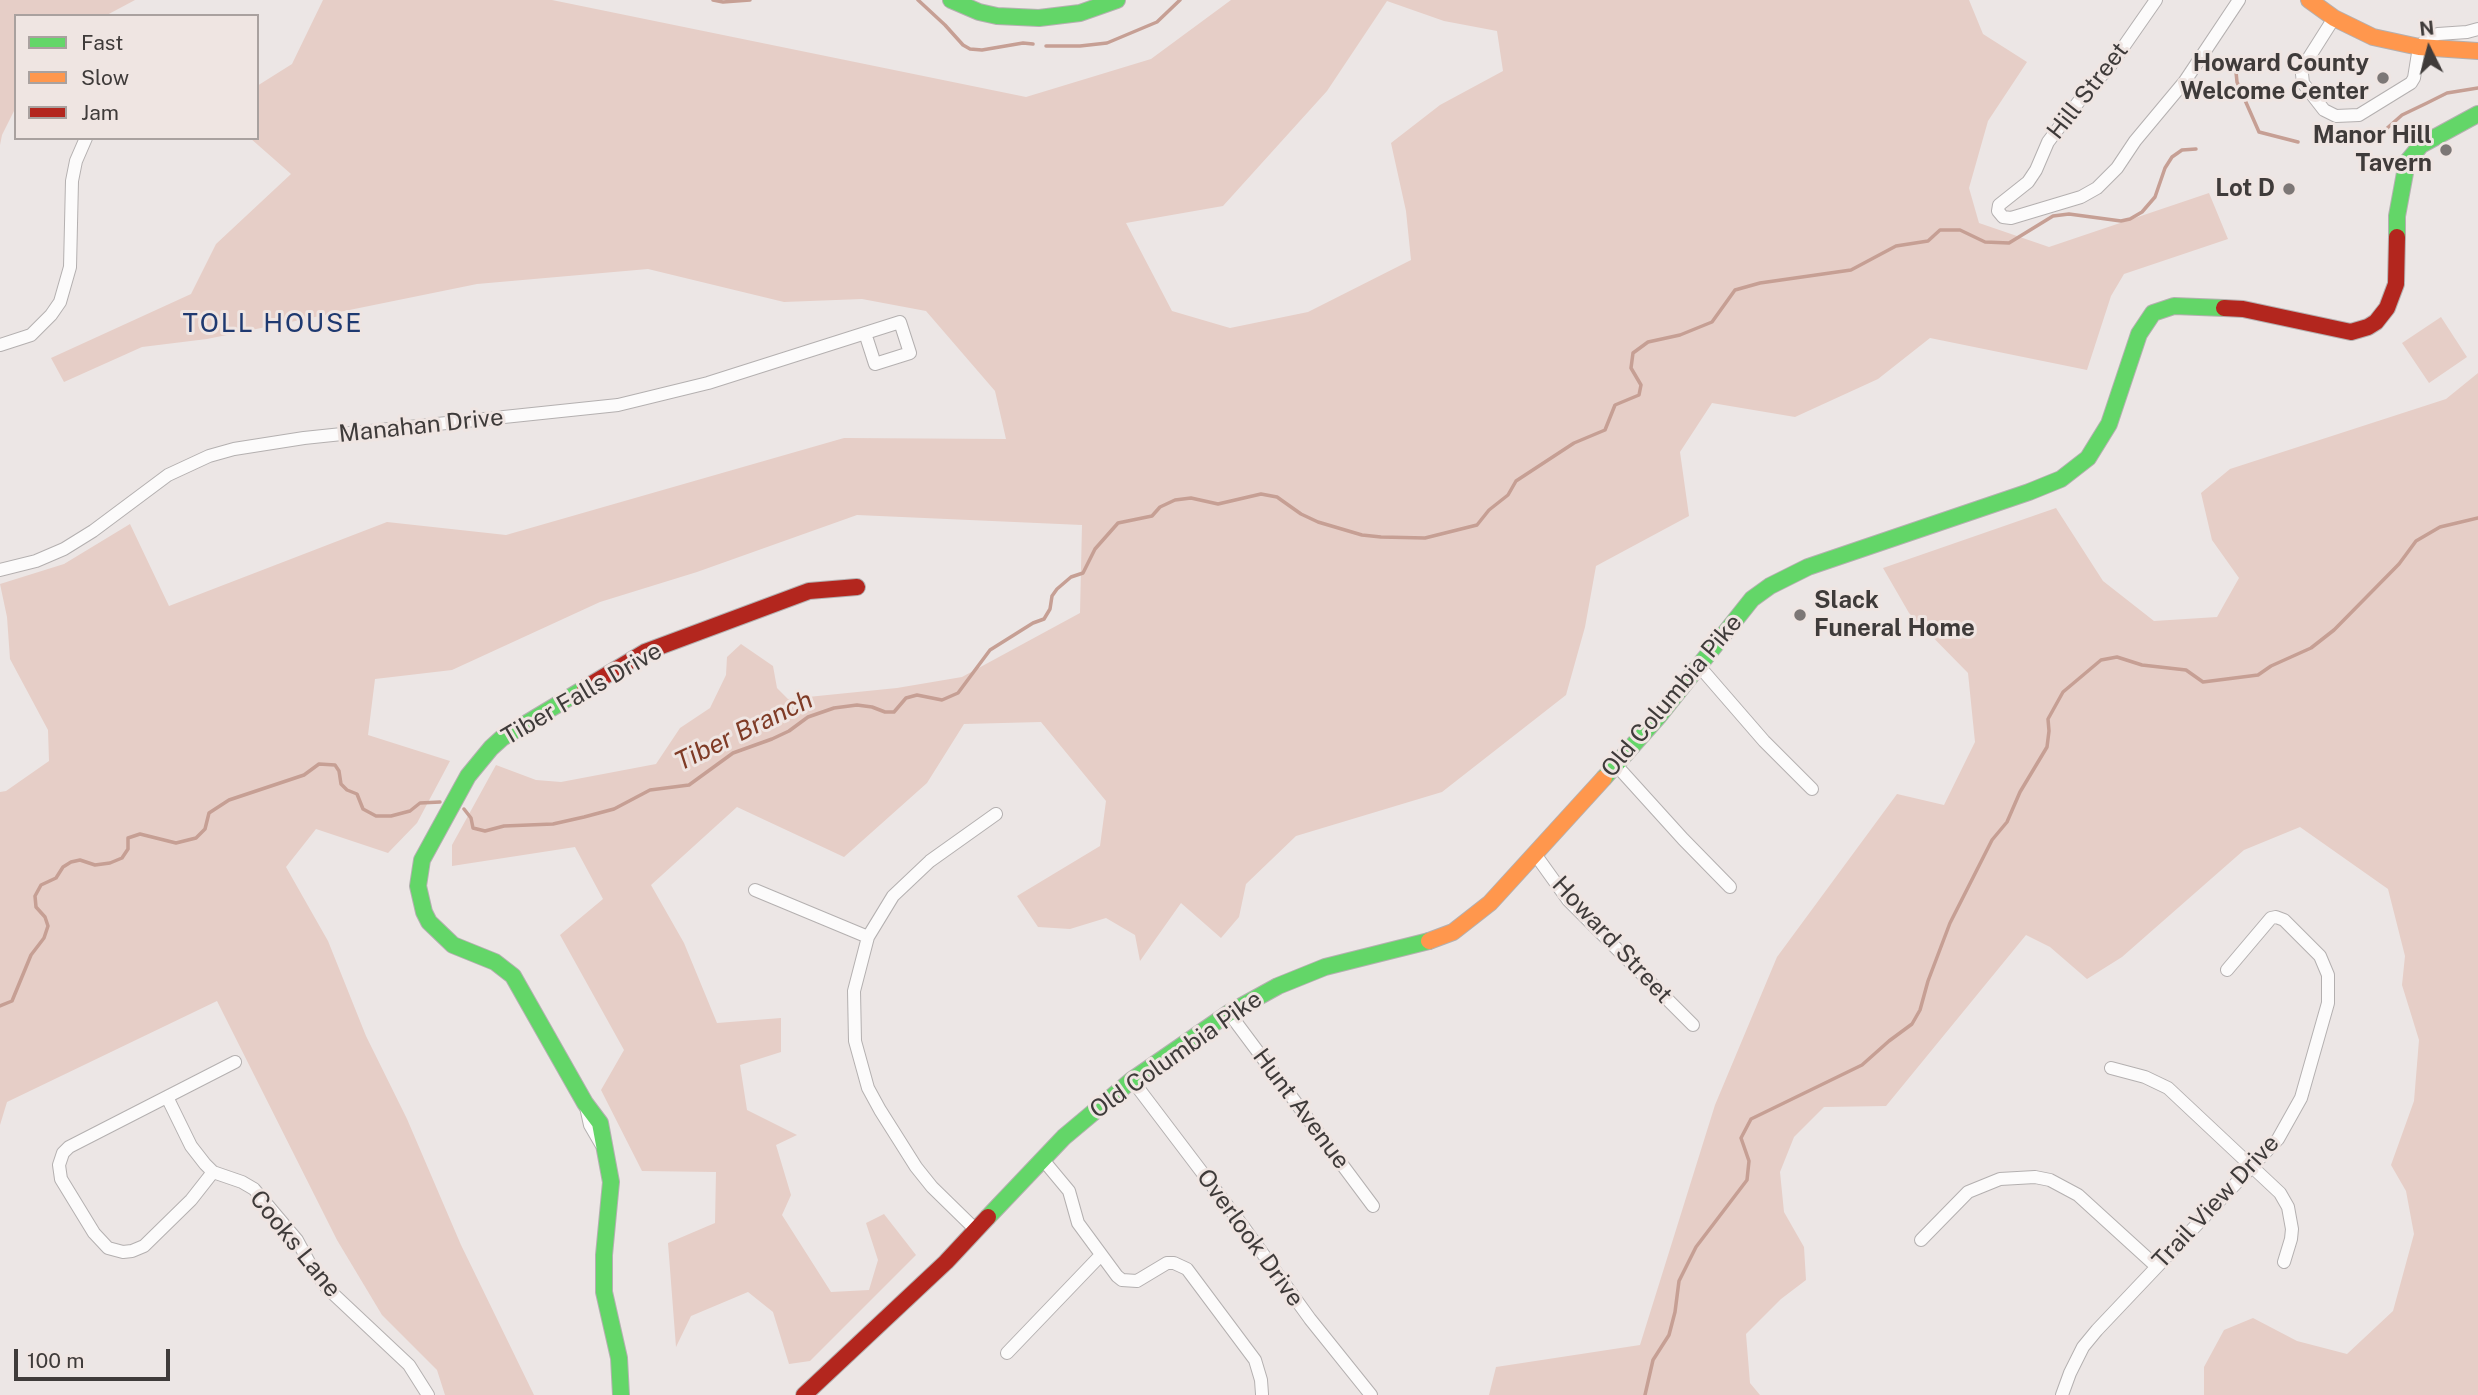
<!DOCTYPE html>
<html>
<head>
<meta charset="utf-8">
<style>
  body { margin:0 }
  #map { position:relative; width:2478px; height:1395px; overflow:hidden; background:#ece6e5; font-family:"Public Sans",sans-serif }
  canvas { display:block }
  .legend { position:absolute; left:14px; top:14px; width:245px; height:126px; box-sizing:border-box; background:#efe5e2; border:2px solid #a9a19f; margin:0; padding:9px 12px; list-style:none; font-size:21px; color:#3f3b3a }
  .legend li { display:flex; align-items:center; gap:14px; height:35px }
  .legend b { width:35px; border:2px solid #a9a19f }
  .north { position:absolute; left:2394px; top:14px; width:70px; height:70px; -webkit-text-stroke:5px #efe5e2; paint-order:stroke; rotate:354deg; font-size:19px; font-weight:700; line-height:28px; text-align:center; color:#3f3b3a }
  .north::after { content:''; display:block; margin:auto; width:24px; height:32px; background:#3f3b3a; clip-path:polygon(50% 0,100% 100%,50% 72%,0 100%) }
  .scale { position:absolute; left:14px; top:1349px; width:156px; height:32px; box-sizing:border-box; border:4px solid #3f3b3a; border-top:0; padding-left:9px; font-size:21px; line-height:24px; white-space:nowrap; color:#3f3b3a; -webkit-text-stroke:5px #efe5e2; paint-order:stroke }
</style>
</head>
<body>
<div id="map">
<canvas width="2478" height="1395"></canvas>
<ul class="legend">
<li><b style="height:9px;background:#63d668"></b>Fast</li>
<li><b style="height:9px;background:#ff974d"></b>Slow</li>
<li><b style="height:9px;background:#b3261e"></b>Jam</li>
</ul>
<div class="north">N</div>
<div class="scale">100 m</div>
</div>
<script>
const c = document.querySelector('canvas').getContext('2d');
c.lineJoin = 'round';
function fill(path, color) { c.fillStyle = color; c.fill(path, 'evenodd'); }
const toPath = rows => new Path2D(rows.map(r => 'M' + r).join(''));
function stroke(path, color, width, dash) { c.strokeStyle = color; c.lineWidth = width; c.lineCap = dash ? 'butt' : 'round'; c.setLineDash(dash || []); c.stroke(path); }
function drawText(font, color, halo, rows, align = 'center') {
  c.font = font + ' "Public Sans",sans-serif'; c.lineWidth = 6; c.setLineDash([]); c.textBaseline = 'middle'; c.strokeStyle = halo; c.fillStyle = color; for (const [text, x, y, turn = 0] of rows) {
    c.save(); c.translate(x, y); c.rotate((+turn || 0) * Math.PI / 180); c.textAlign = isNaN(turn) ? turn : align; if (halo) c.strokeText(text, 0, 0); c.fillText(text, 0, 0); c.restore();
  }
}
const green = toPath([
  [0,0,135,0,105,16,16,16,16,107,2,135,0,145],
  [323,0,552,0,1026,97,1151,59,1231,0,1969,0,1983,34,2027,62,1988,121,1969,188,1979,223,2049,247,2209,193,2228,239,2124,274,2111,296,2087,370,1930,338,1878,379,1795,417,1712,403,1680,452,1689,516,1596,566,1585,627,1566,695,1442,792,1296,836,1246,884,1239,917,1221,938,1181,903,1140,961,1135,935,1106,918,1070,929,1038,927,1017,896,1100,846,1106,801,1041,722,964,724,927,783,844,857,737,807,651,885,684,943,717,1023,781,1018,781,1052,740,1065,747,1110,797,1135,776,1145,791,1195,782,1215,831,1292,869,1290,878,1260,866,1223,884,1214,916,1255,810,1361,789,1364,773,1312,748,1292,691,1316,676,1347,668,1243,715,1223,716,1172,642,1171,601,1090,624,1050,560,935,603,899,575,847,452,866,452,845,496,765,536,780,561,782,656,764,680,728,710,708,726,675,727,657,741,644,773,666,777,688,788,699,897,688,962,677,1080,613,1082,525,857,515,697,572,600,602,452,670,375,679,368,735,450,761,417,823,388,853,316,829,286,867,328,941,366,1036,407,1119,461,1245,534,1395,445,1395,437,1370,382,1315,337,1240,217,1001,7,1102,0,1125,0,792,6,791,49,761,48,730,10,659,7,617,0,584,64,564,130,524,169,606,387,522,506,535,844,438,1006,439,995,391,926,311,862,299,784,302,648,269,477,284,207,339,142,347,64,382,51,358,191,294,216,244,291,174,250,138,257,138,257,86,292,64],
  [1387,1,1444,21,1497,31,1503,71,1440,105,1391,143,1406,211,1411,260,1308,312,1230,328,1172,311,1126,223,1223,206,1327,91],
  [2441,317,2467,357,2429,383,2402,343],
  [2478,373,2478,1395,2204,1395,2204,1367,2224,1330,2253,1318,2297,1341,2347,1354,2393,1311,2414,1234,2406,1191,2391,1165,2414,1101,2419,1040,2402,985,2405,956,2388,889,2300,827,2244,850,2122,957,2087,979,2050,947,2026,935,1886,1106,1824,1107,1794,1137,1780,1172,1784,1212,1804,1247,1806,1280,1781,1299,1746,1334,1750,1383,1760,1395,1489,1395,1496,1367,1640,1345,1715,1105,1777,957,1897,794,1944,805,1975,742,1968,673,1909,613,1883,568,2056,508,2103,581,2154,621,2217,617,2239,578,2212,540,2201,493,2230,469,2446,399]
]);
const stream = toPath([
  [713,0,723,2,750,0],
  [918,0,945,25,963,45,970,49,982,50,1023,43,1033,44],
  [1046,46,1080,46,1107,43,1157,22,1180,0],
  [2236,72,2237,82,2259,132],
  [2259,132,2298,142],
  [2366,141,2376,138,2402,115,2427,103,2447,93,2478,88],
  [464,809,471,818,473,828,485,831,504,826,553,824,584,817,614,809,650,790,689,785,733,753,772,739,789,731,808,717,834,708,857,705,872,707,885,712,894,712,906,698,917,695,942,700,958,693,990,650,1033,623,1044,619,1050,609,1052,596,1057,589,1071,577,1083,573,1095,549,1118,523,1152,516,1160,507,1175,500,1191,498,1218,504,1261,494,1277,497,1301,514,1318,522,1362,535,1381,537,1425,538,1477,525,1489,510,1508,495,1516,481,1574,443,1605,430,1615,405,1639,395,1641,385,1631,368,1633,353,1648,342,1680,335,1712,322,1735,290,1760,283,1851,270,1896,246,1928,241,1940,230,1960,230,1985,242,2009,243,2053,216,2069,214,2121,221,2130,219,2142,212,2155,197,2165,168,2172,157,2182,150,2196,149],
  [0,1006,12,1001,31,955,44,938,48,926,45,917,36,907,35,896,41,885,56,878,63,867,71,862,80,860,95,865,110,863,122,858,128,849,128,838,140,834,176,843,196,838,205,829,209,813,229,800,304,775,319,764,335,765,339,771,341,784,347,790,357,794,363,809,376,816,391,816,410,811,420,803,440,802],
  [1645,1395,1653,1360,1669,1335,1675,1312,1679,1281,1696,1247,1747,1180,1749,1161,1741,1138,1751,1119,1862,1065,1889,1041,1912,1024,1920,1010,1928,981,1950,923,1992,840,2007,822,2020,792,2047,747,2049,731,2048,719,2063,692,2101,660,2117,657,2142,665,2186,670,2203,682,2258,675,2271,666,2311,648,2334,630,2399,564,2416,541,2440,527,2478,518]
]);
const street = toPath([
  [2156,0,2108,69,2089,88,2048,142,2036,170,2028,182,1999,205,1998,211,2003,217,2011,218,2081,197,2097,188,2117,168,2135,141,2185,81,2239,0],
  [2334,18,2303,67,2302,74,2303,83,2324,110,2336,116,2359,115,2411,83,2414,78,2419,47,2429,37,2438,34,2467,32,2478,29],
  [0,345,31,335,51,315,60,302,70,267,72,181,76,161,86,138],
  [0,570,36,561,64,549,93,531,168,475,209,456,234,449,304,438,618,405,708,383,771,363,900,322,910,353,875,364,865,333],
  [1699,666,1764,741,1812,789],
  [1616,765,1683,839,1730,887],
  [1535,854,1568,900,1693,1025],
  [755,890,868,937],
  [1229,1013,1373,1206],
  [2111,1068,2145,1077,2168,1088,2280,1193,2288,1207,2292,1229,2291,1239,2284,1262],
  [1132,1080,1245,1229,1310,1319,1371,1395],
  [167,1097,191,1146,205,1164,213,1172,242,1182,254,1189,297,1240,311,1266,327,1288,409,1365,428,1395],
  [586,1107,590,1125,601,1144],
  [1044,1161,1069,1191,1078,1223,1117,1276,1122,1280,1137,1281,1167,1263,1174,1263,1187,1269,1255,1360,1261,1380,1262,1394],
  [213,1172,191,1200,144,1246,132,1251,123,1252,108,1248,94,1233,61,1179,59,1165,63,1153,69,1147,235,1062],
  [977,1231,932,1187,916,1167,880,1110,868,1088,855,1041,854,991,868,937,893,896,930,861,996,814],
  [1921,1240,1968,1192,2000,1179,2035,1177,2050,1180,2078,1195,2156,1266],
  [1007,1353,1100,1256],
  [2062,1395,2070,1373,2083,1347,2097,1330,2278,1139,2301,1098,2328,1003,2328,975,2320,956,2284,920,2276,917,2271,918,2227,970]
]);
const fast = toPath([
  [951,0,979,12,997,16,1039,18,1080,13,1117,0],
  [2397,237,2397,216,2407,162,2421,145,2478,114],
  [585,688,502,738,491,748,468,776,422,860,418,886,424,912,429,922,453,945,495,962,513,976,585,1103,600,1123,611,1182,604,1255,604,1292,619,1358,621,1395],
  [1604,778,1659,716,1752,599,1770,586,1808,567,2029,492,2061,479,2088,458,2109,424,2139,334,2153,313,2174,306,2224,308],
  [988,1217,1064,1137,1132,1080,1229,1013,1278,986,1325,967,1429,941]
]);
const slow = toPath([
  [2309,0,2334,18,2373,37,2419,47,2478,51],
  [1429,941,1453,932,1490,903,1604,778]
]);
const jam = toPath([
  [2224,308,2243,309,2351,332,2368,327,2376,322,2387,308,2396,284,2397,237],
  [585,688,645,652,809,591,857,587],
  [804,1395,946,1262,988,1217]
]);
const markers = [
  [2383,78,7,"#7c7776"],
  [2446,150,7,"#7c7776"],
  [2289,189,7,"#7c7776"],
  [1800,615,7,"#7c7776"]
];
const poiNames = [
  ["Howard County",2369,64],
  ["Welcome Center",2369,92],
  ["Manor Hill",2432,136],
  ["Tavern",2432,164],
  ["Lot D",2275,189],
  ["Slack",1814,601,"left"],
  ["Funeral Home",1814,629,"left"]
];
const streetNames = [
  ["Hill Street",2088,91,-52],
  ["Manahan Drive",421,426,-6],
  ["Tiber Falls Drive",582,694,-30],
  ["Old Columbia Pike",1672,696,-50],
  ["Howard Street",1612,940,47],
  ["Old Columbia Pike",1176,1055,-35],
  ["Hunt Avenue",1301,1109,53],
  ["Trail View Drive",2216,1202,-47],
  ["Overlook Drive",1250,1238,54],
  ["Cooks Lane",295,1244,51]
];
const neighbourhoodNames = [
  ["TOLL HOUSE",273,324]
];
const waterNames = [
  ["Tiber Branch",744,731,-26]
];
fill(green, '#e6cec7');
stroke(stream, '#c69f94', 3.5);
stroke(street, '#b4b0b0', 14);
stroke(fast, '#b4b0b0', 18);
stroke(slow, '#b4b0b0', 18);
stroke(jam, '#b4b0b0', 18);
stroke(street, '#fcfbfb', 12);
stroke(fast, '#63d668', 16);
stroke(slow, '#ff974d', 16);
stroke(jam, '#b3261e', 16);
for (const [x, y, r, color] of markers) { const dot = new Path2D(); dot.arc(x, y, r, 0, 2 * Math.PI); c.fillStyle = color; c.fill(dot); stroke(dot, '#efe5e2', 2.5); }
drawText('bold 24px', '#3f3b3a', '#efe5e2', poiNames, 'right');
drawText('24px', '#3f3b3a', '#efe5e2', streetNames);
c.letterSpacing = '2px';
drawText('26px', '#1e3970', '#efe5e2', neighbourhoodNames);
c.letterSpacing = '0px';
drawText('italic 26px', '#7f3b26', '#efe5e2', waterNames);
</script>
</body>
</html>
